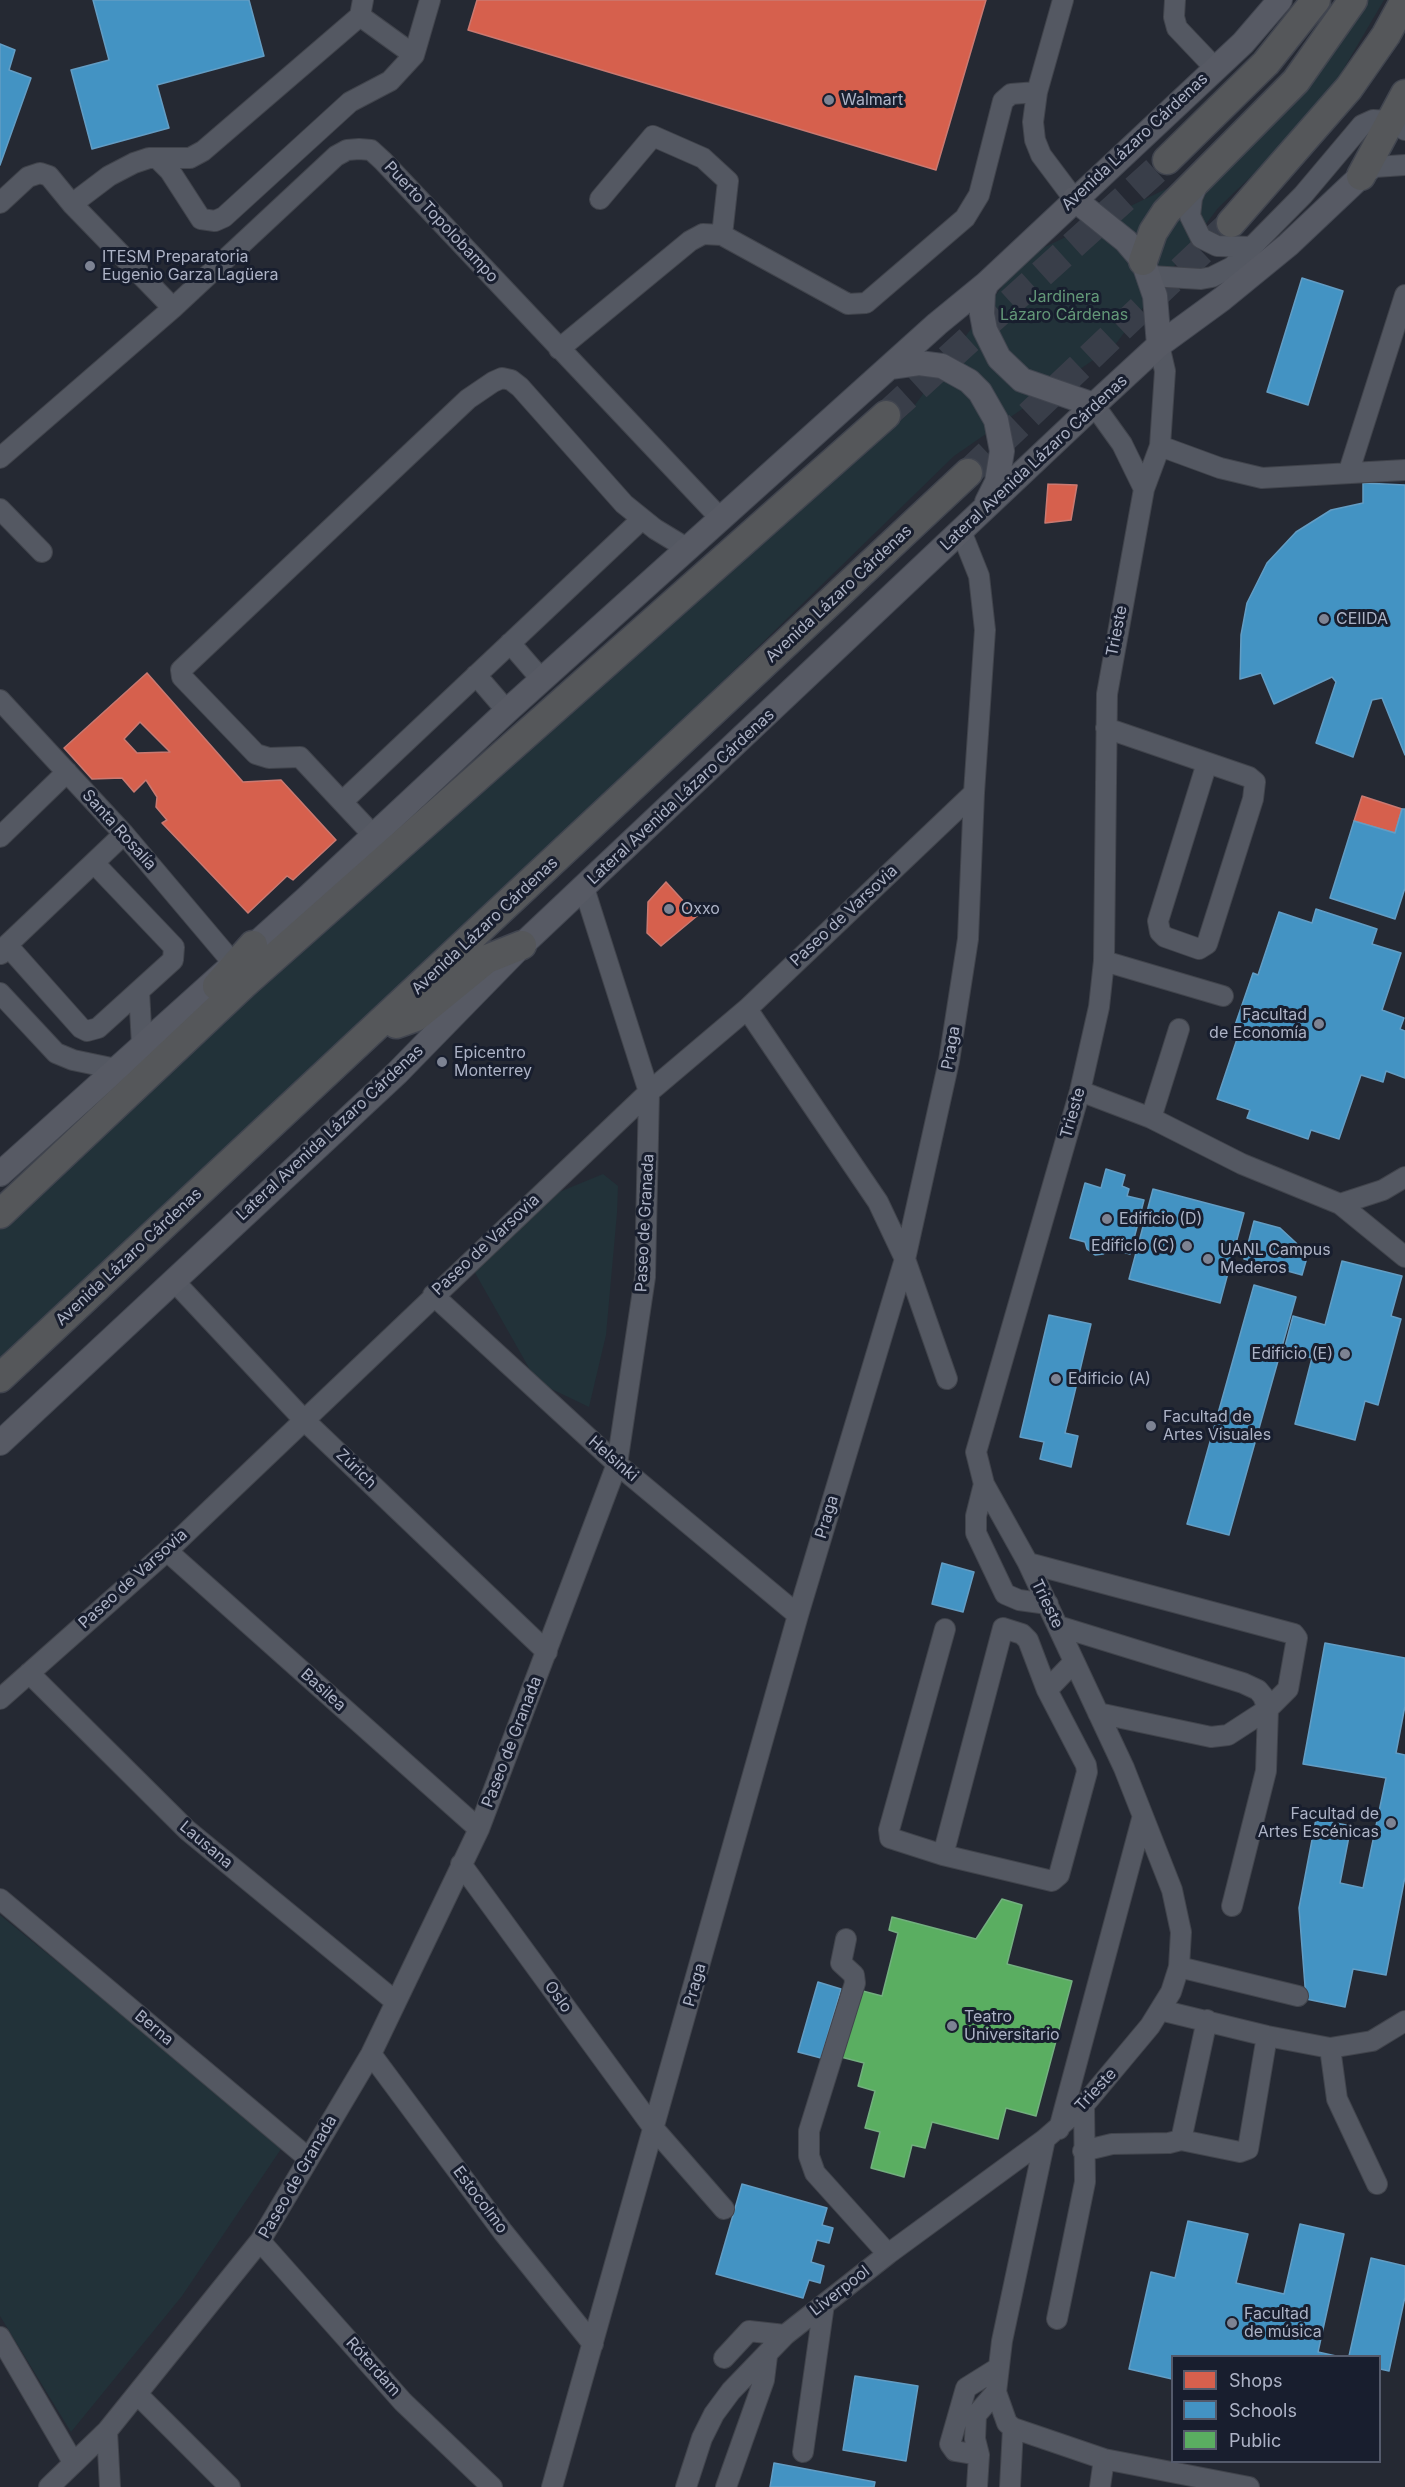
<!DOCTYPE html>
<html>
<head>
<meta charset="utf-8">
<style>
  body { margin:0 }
  #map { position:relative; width:1405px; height:2487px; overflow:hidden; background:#252933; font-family:Inter,sans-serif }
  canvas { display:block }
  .legend { position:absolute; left:1171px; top:2355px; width:210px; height:108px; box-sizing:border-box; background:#181e2e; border:2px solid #545a6b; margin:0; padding:8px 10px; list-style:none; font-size:18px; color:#adb3c6 }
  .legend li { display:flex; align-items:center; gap:12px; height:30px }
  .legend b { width:30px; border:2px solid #545a6b }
</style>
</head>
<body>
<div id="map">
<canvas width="1405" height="2487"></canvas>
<ul class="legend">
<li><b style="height:16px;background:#d6604d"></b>Shops</li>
<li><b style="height:16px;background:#4393c3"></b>Schools</li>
<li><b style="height:16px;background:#5aae61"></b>Public</li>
</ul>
</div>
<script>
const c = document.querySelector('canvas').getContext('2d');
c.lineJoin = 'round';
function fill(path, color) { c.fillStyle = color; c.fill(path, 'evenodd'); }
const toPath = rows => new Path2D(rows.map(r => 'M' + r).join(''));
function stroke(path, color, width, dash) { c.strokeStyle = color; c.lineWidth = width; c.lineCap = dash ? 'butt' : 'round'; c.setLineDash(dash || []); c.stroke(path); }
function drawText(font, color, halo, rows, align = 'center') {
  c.font = font + ' Inter,sans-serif'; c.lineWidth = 6; c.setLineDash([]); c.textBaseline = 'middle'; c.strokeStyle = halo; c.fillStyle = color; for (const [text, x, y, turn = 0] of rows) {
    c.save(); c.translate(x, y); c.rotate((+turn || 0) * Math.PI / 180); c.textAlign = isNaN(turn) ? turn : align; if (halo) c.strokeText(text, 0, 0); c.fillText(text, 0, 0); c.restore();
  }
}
const green = toPath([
  [1356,0,1384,0,1337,80,1264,164,1218,208,1115,345,954,456,372,1023,0,1378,0,1214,243,985,909,413,1024,257,1191,177],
  [603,1174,618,1186,617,1213,606,1335,589,1407,537,1382,474,1271,552,1195],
  [0,1915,283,2146,182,2296,71,2432,0,2316]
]);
const shops = toPath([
  [477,0,986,0,936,170,468,30,477,0],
  [1048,484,1077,485,1071,520,1045,523,1048,484],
  [147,673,243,782,281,780,336,840,293,880,287,876,248,913,162,823,167,820,156,807,157,797,146,780,134,792,122,778,92,779,64,748,147,673],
  [140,722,170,752,137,753,124,739,140,722],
  [1362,796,1402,809,1395,833,1354,821,1362,796],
  [666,882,697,916,661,946,647,933,648,902,666,882]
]);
const schools = toPath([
  [93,0,249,0,264,56,157,85,169,128,92,149,71,70,109,60,93,0],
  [0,44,15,50,9,70,31,78,0,165,0,44],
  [1302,278,1343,291,1308,405,1267,392,1302,278],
  [1363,483,1405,485,1405,755,1382,698,1372,700,1353,757,1316,743,1336,682,1332,677,1274,704,1261,673,1240,679,1241,635,1247,603,1267,563,1296,532,1331,510,1363,503,1363,483],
  [1402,809,1405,809,1405,888,1395,919,1330,898,1354,821,1395,833,1402,809],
  [1316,909,1377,929,1372,944,1401,953,1382,1010,1404,1018,1400,1029,1405,1031,1405,1078,1386,1071,1383,1082,1361,1075,1339,1139,1311,1130,1308,1139,1247,1118,1250,1110,1217,1099,1239,1033,1233,1031,1253,973,1258,975,1279,912,1312,923,1316,909],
  [1106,1169,1125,1175,1122,1186,1129,1189,1127,1196,1144,1200,1130,1254,1111,1249,1103,1254,1095,1255,1087,1249,1085,1242,1070,1238,1085,1183,1101,1188,1106,1169],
  [1153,1189,1244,1213,1220,1303,1129,1279,1153,1189],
  [1254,1221,1280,1228,1308,1254,1302,1275,1244,1259,1254,1221],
  [1342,1261,1402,1276,1391,1316,1401,1319,1378,1405,1365,1401,1355,1440,1295,1424,1312,1358,1284,1350,1293,1316,1325,1325,1342,1261],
  [1254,1285,1296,1297,1229,1535,1187,1524,1254,1285],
  [1049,1315,1091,1324,1065,1433,1078,1436,1071,1467,1040,1459,1044,1442,1020,1437,1049,1315],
  [942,1563,974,1572,963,1612,932,1604,942,1563],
  [1325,1643,1405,1658,1405,1706,1396,1753,1405,1755,1405,1877,1386,1975,1353,1969,1345,2007,1306,1999,1299,1908,1316,1819,1351,1826,1340,1883,1363,1888,1386,1778,1303,1764,1325,1643],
  [818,1982,841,1989,821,2058,798,2052,818,1982],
  [742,2184,827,2208,822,2225,833,2228,829,2243,817,2240,811,2262,824,2266,820,2283,809,2280,803,2298,716,2274,742,2184],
  [1188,2221,1248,2234,1236,2283,1284,2294,1300,2224,1344,2234,1318,2352,1336,2356,1172,2356,1172,2379,1129,2369,1151,2272,1175,2278,1188,2221],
  [1371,2258,1405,2266,1405,2297,1389,2371,1380,2369,1380,2356,1349,2356,1371,2258],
  [855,2376,918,2386,906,2461,843,2450,855,2376],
  [774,2463,875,2482,874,2487,770,2487,774,2463]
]);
const public = toPath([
  [1002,1899,1022,1905,1007,1964,1072,1981,1036,2116,1006,2108,998,2139,932,2122,925,2148,912,2145,904,2177,871,2168,880,2132,865,2128,875,2091,858,2086,864,2063,837,2056,855,1989,882,1996,898,1933,889,1930,892,1917,976,1939,1002,1899]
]);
const highwayTunnel = toPath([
  [886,415,1167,160],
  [968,473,1231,223]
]);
const minor = toPath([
  [363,0,360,16,414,55],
  [1063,0,1037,92,1033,122,1035,140,1041,155,1074,199],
  [1175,0,1174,17,1177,28,1215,68],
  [157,158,170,171,201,219,215,221,224,217,350,102,390,81,414,55,430,0],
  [1361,176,1375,167,1405,165],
  [1198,184,1192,198,1190,216,1201,238,1217,246,1252,247],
  [600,199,653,136,703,158,728,181,722,235],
  [0,203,28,177,40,173,49,176,72,204,173,308],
  [72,204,109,176,134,163,149,158,190,158,203,151,360,16],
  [1150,276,1201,279,1212,277,1232,267,1303,195,1362,125,1373,120,1391,121,1405,130],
  [559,349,690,241,703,234,722,235,848,304,866,303,965,218,979,195,1003,101,1011,94,1037,92],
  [1094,405,1122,444,1144,489],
  [1160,446,1220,468,1262,478,1405,470],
  [0,458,173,308,336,156,347,150,359,149,371,150,383,161,722,520],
  [1349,471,1405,295],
  [0,509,42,552],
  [510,643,542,680],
  [476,675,507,711],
  [0,700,124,834,233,963],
  [1106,728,1249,777,1255,782,1253,799,1207,944,1199,949,1165,937,1160,932,1158,921,1207,763],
  [343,801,642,519],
  [374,836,300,757,269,758,256,754,182,677,181,670,468,399,493,382,502,378,511,380,520,387,624,504,655,529,688,549],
  [0,837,67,772],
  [7,945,81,1028,87,1031,98,1028,173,960,174,947,94,863],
  [1,954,7,945,124,834],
  [1104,961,1223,996],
  [139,991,142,1045],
  [0,993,56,1053,73,1060,116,1069],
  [747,1009,878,1202,905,1259,947,1379],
  [1080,1091,1151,1118,1179,1029],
  [1151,1118,1242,1164,1340,1204,1383,1190,1405,1177],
  [1340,1204,1405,1257],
  [173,1280,304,1420,547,1652],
  [433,1295,617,1464,798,1615],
  [984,1484,976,1516,976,1533,1005,1594,1019,1600,1048,1604],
  [167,1551,479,1829],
  [1028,1563,1294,1634,1297,1638,1288,1689,1268,1709,1228,1735,1211,1737,1098,1713],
  [1058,1626,1243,1683,1258,1690,1263,1696,1268,1709,1266,1771,1232,1906],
  [29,1673,187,1830,396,2002],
  [1047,1690,1074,1662],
  [0,1699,167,1551,649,1092,747,1009,974,793],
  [943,1855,1003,1628,1022,1634,1028,1640,1047,1690,1086,1765,1087,1772,1059,1875,1052,1881,943,1855,890,1838,889,1830,945,1629],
  [461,1864,655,2130,724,2209],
  [0,1899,308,2158],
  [846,1939,841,1963,854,1975,855,1983,809,2131,809,2156,815,2173,888,2254],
  [1179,1967,1298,1996],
  [1160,2010,1267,2036,1330,2048,1372,2041,1405,2021],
  [1207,2020,1181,2140,1240,2152,1248,2149,1267,2036],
  [1330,2048,1337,2099,1377,2184],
  [371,2054,503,2232,593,2344],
  [1059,2129,1142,1819],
  [1045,2139,1002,2341,996,2392,1007,2423,1013,2428,1104,2459,1249,2487],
  [1083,2151,1112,2144,1169,2143,1181,2140],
  [260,2241,403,2402,492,2487],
  [1057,2319,1085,2182,1084,2105],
  [0,2337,73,2462],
  [724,2358,749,2331,785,2335],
  [138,2395,230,2487],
  [107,2431,110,2487],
  [803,2452,824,2304],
  [979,2455,975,2439,976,2415,996,2392],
  [49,2487,107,2431,260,2241,371,2054,479,1829,617,1464,645,1277,649,1092,584,888],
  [552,2487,798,1615,905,1259,949,1061,968,939,974,793,985,630,979,576,961,531],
  [686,2487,702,2438,714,2414,731,2391,785,2335,888,2254,1045,2139,1084,2105,1150,2026,1171,1992,1179,1967,1181,1932,1172,1890,1124,1768,1028,1563,984,1484,976,1452,1080,1091,1099,1007,1104,961,1107,694,1144,489,1160,446,1165,371,1159,345],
  [726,2487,764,2380,767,2356],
  [977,2487,979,2455,955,2451,950,2444,966,2388,998,2368],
  [1010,2487,1013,2428],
  [1100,2487,1104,2459]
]);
const major = toPath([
  [1074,199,1126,241,1143,261,1155,296,1159,345],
  [987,283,983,292,982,314,985,330,999,358,1022,380,1094,405],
  [890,367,919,363,942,366,969,381,980,392,996,420,1002,451,997,482,987,502],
  [0,1174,308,897,507,711,937,324,987,283,1243,43,1280,0],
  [0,1443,397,1073,522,945,1094,405,1159,345,1222,299,1288,245,1361,176]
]);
const highway = toPath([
  [1167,160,1266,63,1316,0],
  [1361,176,1405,94],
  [1231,223,1349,88,1386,35,1405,0],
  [1143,261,1153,232,1166,212,1296,81,1353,0],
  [217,986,253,945],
  [396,1024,416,1017,487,959,522,945],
  [0,1214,243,985,886,415],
  [0,1378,968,473]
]);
const markers = [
  [829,100,6,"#7d8393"],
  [90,266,6,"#7d8393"],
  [1324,619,6,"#7d8393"],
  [669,909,6,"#7d8393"],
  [1319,1024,6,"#7d8393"],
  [442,1062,6,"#7d8393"],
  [1107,1219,6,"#7d8393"],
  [1187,1246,6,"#7d8393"],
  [1208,1259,6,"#7d8393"],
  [1345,1354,6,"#7d8393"],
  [1056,1379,6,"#7d8393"],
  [1151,1426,6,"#7d8393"],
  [1391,1823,6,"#7d8393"],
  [952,2026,6,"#7d8393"],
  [1232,2323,6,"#7d8393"]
];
const poiNames = [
  ["Walmart",841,100],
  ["ITESM Preparatoria",102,257],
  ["Eugenio Garza Lagüera",102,275],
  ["CEIIDA",1336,619],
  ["Oxxo",681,909],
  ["Facultad",1307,1015,"right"],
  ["de Economía",1307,1033,"right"],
  ["Epicentro",454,1053],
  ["Monterrey",454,1071],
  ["Edificio (D)",1119,1219],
  ["EdificIo (C)",1175,1246,"right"],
  ["UANL Campus",1220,1250],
  ["Mederos",1220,1268],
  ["Edificio (E)",1333,1354,"right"],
  ["Edificio (A)",1068,1379],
  ["Facultad de",1163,1417],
  ["Artes Visuales",1163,1435],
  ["Facultad de",1379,1814,"right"],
  ["Artes Escénicas",1379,1832,"right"],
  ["Teatro",964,2017],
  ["Universitario",964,2035],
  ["Facultad",1244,2314],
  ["de música",1244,2332]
];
const streetNames = [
  ["Avenida Lázaro Cárdenas",1135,142,-43],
  ["Puerto Topolobampo",441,222,47],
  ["Lateral Avenida Lázaro Cárdenas",1034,463,-43],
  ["Avenida Lázaro Cárdenas",839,594,-43],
  ["Trieste",1117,631,-79],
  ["Lateral Avenida Lázaro Cárdenas",681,797,-43],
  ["Santa Rosalía",119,830,48],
  ["Paseo de Varsovia",844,916,-43],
  ["Avenida Lázaro Cárdenas",485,926,-43],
  ["Praga",951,1048,-80],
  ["Trieste",1073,1113,-74],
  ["Lateral Avenida Lázaro Cárdenas",330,1133,-43],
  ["Paseo de Granada",645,1223,-87],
  ["Paseo de Varsovia",486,1245,-43],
  ["Avenida Lázaro Cárdenas",129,1257,-43],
  ["Helsinki",613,1459,41],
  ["Zúrich",356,1469,44],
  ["Praga",827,1517,-73],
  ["Paseo de Varsovia",133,1579,-42],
  ["Trieste",1047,1604,64],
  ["Basilea",323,1690,42],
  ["Paseo de Granada",512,1742,-69],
  ["Lausana",206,1845,40],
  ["Praga",695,1985,-74],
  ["Oslo",558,1997,54],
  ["Berna",154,2028,40],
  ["Trieste",1096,2090,-47],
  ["Paseo de Granada",298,2177,-60],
  ["Estocolmo",480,2200,53],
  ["Liverpool",840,2291,-38],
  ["Róterdam",373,2367,48]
];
const parkNames = [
  ["Jardinera",1064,297],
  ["Lázaro Cárdenas",1064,315]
];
fill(green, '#223239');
fill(shops, '#d6604d');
stroke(shops, '#ca7971', 1.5);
fill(schools, '#4393c3');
stroke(schools, '#639dc4', 1.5);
fill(public, '#5aae61');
stroke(public, '#73b07f', 1.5);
stroke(highwayTunnel, '#393e49', 28, [28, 14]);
stroke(minor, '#41444c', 22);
stroke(major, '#424650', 26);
stroke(highway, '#41454f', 31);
stroke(minor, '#545862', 20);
stroke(major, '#575a64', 24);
stroke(highway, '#55575a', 28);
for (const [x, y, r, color] of markers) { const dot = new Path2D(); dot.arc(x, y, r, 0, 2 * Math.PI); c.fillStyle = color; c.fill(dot); stroke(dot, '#181e2e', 2); }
drawText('16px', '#adb3c6', '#181e2e', poiNames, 'left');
drawText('16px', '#adb3c6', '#181e2e', streetNames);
drawText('16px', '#639878', '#181e2e', parkNames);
</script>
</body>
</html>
